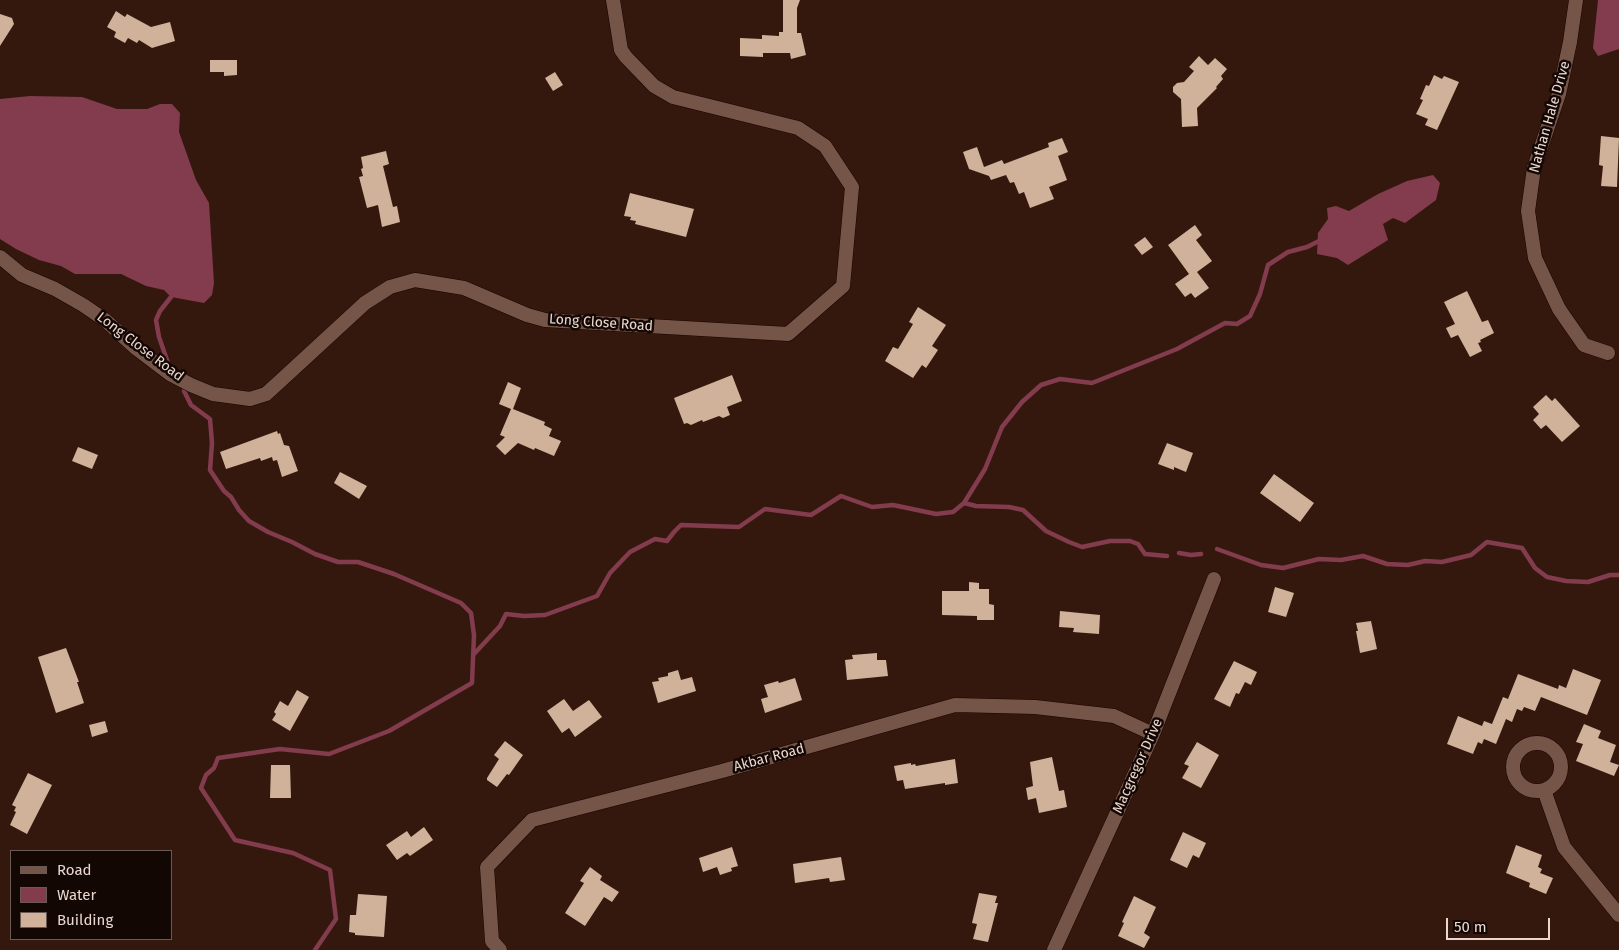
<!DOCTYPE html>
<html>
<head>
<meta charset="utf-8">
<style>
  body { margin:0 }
  #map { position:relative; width:1619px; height:950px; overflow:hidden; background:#34180d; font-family:"Fira Sans",sans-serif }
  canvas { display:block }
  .legend { position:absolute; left:10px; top:850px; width:162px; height:90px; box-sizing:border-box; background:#130704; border:1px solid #695a55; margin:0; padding:6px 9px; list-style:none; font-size:15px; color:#ead7cf }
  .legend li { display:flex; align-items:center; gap:10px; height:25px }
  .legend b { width:25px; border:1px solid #695a55 }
  .scale { position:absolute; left:1446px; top:918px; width:104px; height:22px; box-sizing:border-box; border:2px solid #ead7cf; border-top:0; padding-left:6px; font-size:15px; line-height:18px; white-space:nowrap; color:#ead7cf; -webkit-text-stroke:4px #130704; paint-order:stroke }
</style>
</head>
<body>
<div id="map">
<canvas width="1619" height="950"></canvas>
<ul class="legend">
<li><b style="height:6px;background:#755548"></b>Road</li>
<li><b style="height:14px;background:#823c4d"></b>Water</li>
<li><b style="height:14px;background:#cfb299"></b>Building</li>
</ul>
<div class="scale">50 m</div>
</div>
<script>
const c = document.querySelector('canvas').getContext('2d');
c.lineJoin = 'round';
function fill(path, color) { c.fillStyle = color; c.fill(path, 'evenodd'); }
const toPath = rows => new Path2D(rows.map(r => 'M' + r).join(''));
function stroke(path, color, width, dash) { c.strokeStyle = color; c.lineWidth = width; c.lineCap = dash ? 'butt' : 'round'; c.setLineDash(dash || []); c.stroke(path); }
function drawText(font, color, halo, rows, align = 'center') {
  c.font = font + ' "Fira Sans",sans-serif'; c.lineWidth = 5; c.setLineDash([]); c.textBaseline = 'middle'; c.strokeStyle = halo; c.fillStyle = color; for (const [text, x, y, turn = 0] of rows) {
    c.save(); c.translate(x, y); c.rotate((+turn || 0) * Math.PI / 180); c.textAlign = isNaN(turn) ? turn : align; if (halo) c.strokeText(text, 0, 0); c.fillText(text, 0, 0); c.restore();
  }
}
const water = toPath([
  [1598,0,1619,0,1619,49,1598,56,1593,48],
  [30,96,82,97,117,109,147,109,160,104,172,104,180,113,179,132,196,180,209,203,214,283,212,295,204,303,171,297,164,290,146,286,121,274,75,274,61,266,39,260,16,249,0,239,0,99],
  [1433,175,1440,183,1436,200,1405,223,1393,218,1383,224,1388,240,1348,265,1337,258,1317,254,1318,233,1328,219,1327,208,1336,206,1349,211,1378,194,1407,181]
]);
const stream = toPath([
  [168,363,159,337,156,320,160,311,171,297],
  [184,391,191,405,210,419,212,443,210,470,224,491,231,497,239,510,249,521,268,532,292,542,315,554,338,562,358,562,394,574,461,603,471,613,474,635,472,683,389,731,329,754,280,749,218,758,214,768,206,775,201,788,235,840,293,853,330,870,336,919,315,950],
  [964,503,976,506,1009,507,1023,510,1046,531,1069,542,1082,547,1110,541,1130,541,1138,544,1145,554,1167,556],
  [1217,549,1261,565,1283,568,1319,559,1341,560,1363,556,1387,564,1408,565,1425,561,1442,562,1471,555,1487,542,1522,548,1535,568,1547,577,1566,581,1588,582,1610,575,1619,575],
  [1179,553,1191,555,1201,554],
  [474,654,500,626,506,614,524,616,545,615,597,596,610,573,630,552,655,539,667,541,674,532,681,525,739,527,765,509,811,515,841,496,872,507,893,505,936,514,953,512,964,503,985,469,1002,427,1022,402,1041,385,1060,379,1092,383,1177,349,1225,323,1237,324,1250,316,1260,294,1268,265,1288,252,1307,247,1323,239]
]);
const building = toPath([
  [783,0,800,0,797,8,797,33,801,33,806,55,791,59,790,53,763,53,763,57,740,56,740,38,762,39,762,35,779,36,779,32,783,32],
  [116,11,125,17,127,14,151,27,170,22,175,41,152,48,139,40,137,43,128,38,125,43,114,37,116,32,107,27],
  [0,14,12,18,14,24,0,46],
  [1199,56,1208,65,1215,58,1227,69,1221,76,1223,79,1216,87,1217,88,1197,108,1198,126,1182,127,1181,99,1173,92,1173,87,1177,83,1184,82,1194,71,1189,67],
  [210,60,237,60,237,75,224,76,224,72,210,72],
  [555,72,563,85,553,91,545,78],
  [1434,75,1442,79,1444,76,1459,82,1437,130,1425,125,1428,119,1416,114,1423,100,1420,99,1426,85,1429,86],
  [1601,136,1619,138,1617,187,1601,186,1603,166,1599,165],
  [1062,138,1068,152,1058,156,1067,180,1049,187,1054,199,1030,208,1024,192,1019,194,1014,182,1010,183,1006,175,991,180,989,176,969,169,963,152,977,147,984,167,1002,160,1004,164,1049,147,1048,143],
  [386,151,389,164,383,166,393,207,397,206,400,222,382,227,378,205,367,208,359,177,363,176,361,169,363,168,361,157],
  [630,193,694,209,686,237,635,224,636,221,630,220,631,217,624,216],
  [1195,225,1202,235,1196,240,1212,261,1197,272,1209,288,1195,298,1191,293,1185,297,1175,284,1189,274,1168,245],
  [1145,237,1153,247,1142,255,1134,245],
  [1467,291,1482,322,1488,320,1494,333,1480,340,1481,342,1478,343,1482,351,1470,357,1458,335,1451,338,1446,328,1455,324,1444,302],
  [918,307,946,325,932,346,938,350,926,368,922,365,913,378,885,361,893,347,898,349,913,324,909,322],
  [732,375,742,401,727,407,730,415,723,418,719,416,703,422,702,420,691,425,687,423,684,424,674,398],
  [508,382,521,388,513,409,545,422,544,425,552,429,549,436,561,441,554,456,535,448,534,450,518,443,505,455,496,446,505,437,500,435,511,409,499,404],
  [1546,395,1552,401,1555,398,1580,426,1562,442,1546,425,1541,429,1533,420,1539,414,1533,407],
  [277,431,278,434,280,433,284,445,289,446,298,471,282,477,277,460,273,461,272,457,261,461,260,458,226,469,220,452],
  [1167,443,1193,453,1186,472,1174,467,1174,470,1158,464],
  [78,447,98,455,92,469,72,461],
  [340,472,367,486,359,499,334,483],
  [1274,474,1314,503,1300,522,1260,493],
  [969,582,979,583,979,589,989,589,989,604,994,605,994,620,977,620,977,616,942,615,942,591,969,591],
  [1275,587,1294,593,1286,617,1268,612],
  [1060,611,1100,615,1099,634,1073,632,1074,628,1059,627],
  [1371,621,1377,649,1360,653,1356,631,1358,631,1356,623],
  [66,648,79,682,77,682,84,703,56,713,38,657],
  [877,653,877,660,886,660,888,676,847,680,845,660,853,659,852,655],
  [1234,661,1257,672,1251,685,1245,682,1239,694,1236,693,1230,707,1214,699],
  [1573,669,1601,680,1587,715,1541,697,1535,711,1524,707,1522,711,1517,709,1512,722,1506,719,1496,744,1484,739,1482,744,1478,742,1473,754,1447,744,1458,716,1482,726,1484,721,1492,724,1503,697,1508,699,1518,674,1558,689,1559,685,1566,688],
  [678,670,681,680,692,677,696,691,658,703,652,682,659,681,658,678,668,676,668,673],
  [795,678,802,700,765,713,761,699,768,697,764,685,778,681,779,683],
  [297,690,309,697,290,731,272,720,276,714,274,712,280,701,288,706],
  [564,699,573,711,589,700,602,717,575,737,569,728,562,733,547,711],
  [105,721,108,732,92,737,89,725],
  [1584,724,1601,731,1598,738,1616,745,1610,762,1619,765,1614,776,1576,761,1583,744,1576,742],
  [505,741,523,755,509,775,507,774,497,787,487,780,487,778,499,759,494,755],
  [1197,742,1219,755,1201,788,1182,778,1189,766,1184,764],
  [1052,757,1059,791,1064,790,1067,807,1039,813,1036,798,1028,800,1026,788,1033,786,1030,762],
  [955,759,958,783,945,785,945,783,905,789,903,780,897,781,894,766,911,763,911,765,915,764,916,766],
  [271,765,290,765,291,798,270,798],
  [28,773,52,785,27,834,10,825,16,812,14,811,16,807,12,805],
  [424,827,433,840,410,856,407,853,397,860,386,845,407,831,411,837],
  [1183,832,1206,843,1199,858,1193,855,1187,868,1170,860],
  [1516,845,1542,855,1538,867,1542,869,1540,873,1553,878,1546,894,1529,887,1530,883,1506,873],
  [732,847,738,866,731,868,732,871,720,875,717,867,703,872,699,858],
  [841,857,845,880,830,882,829,878,795,883,793,864],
  [590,867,602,876,600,880,619,892,612,902,604,897,585,926,565,913,584,883,580,881],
  [979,893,997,896,995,903,998,903,988,942,973,939,977,924,972,923],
  [358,894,387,896,384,937,355,935,355,933,349,932,350,915,356,915],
  [1134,896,1156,907,1144,933,1150,937,1144,948,1118,936,1124,923,1122,922]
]);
const minor = toPath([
  [1576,0,1570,42,1559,94,1534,168,1528,211,1535,258,1559,309,1584,345,1608,353],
  [0,257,22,275,55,289,83,305,105,320,137,349,170,374,191,385,213,394,250,399,266,394,277,384,365,303,390,287,415,280,464,288,527,315,545,320,788,334,843,286,852,187,825,146,798,128,673,97,654,86,626,57,621,50,613,0],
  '1513 767a24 24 0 1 1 48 0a24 24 0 1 1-48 0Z',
  [1544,790,1564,847,1619,915],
  [500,950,492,941,487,867,532,820,722,771,955,705,1035,707,1114,716,1153,734],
  [1054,950,1153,734,1214,579]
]);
const streetNames = [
  ["Nathan Hale Drive",1550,117,-74],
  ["Long Close Road",601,323,4],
  ["Long Close Road",140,347,37],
  ["Akbar Road",769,758,-15],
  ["Macgregor Drive",1138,766,-66]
];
fill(water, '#823c4d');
stroke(stream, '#823c4d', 4.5);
fill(building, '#cfb299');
stroke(minor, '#1a0300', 15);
stroke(minor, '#755548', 14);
drawText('14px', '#ead7cf', '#130704', streetNames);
</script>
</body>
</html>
